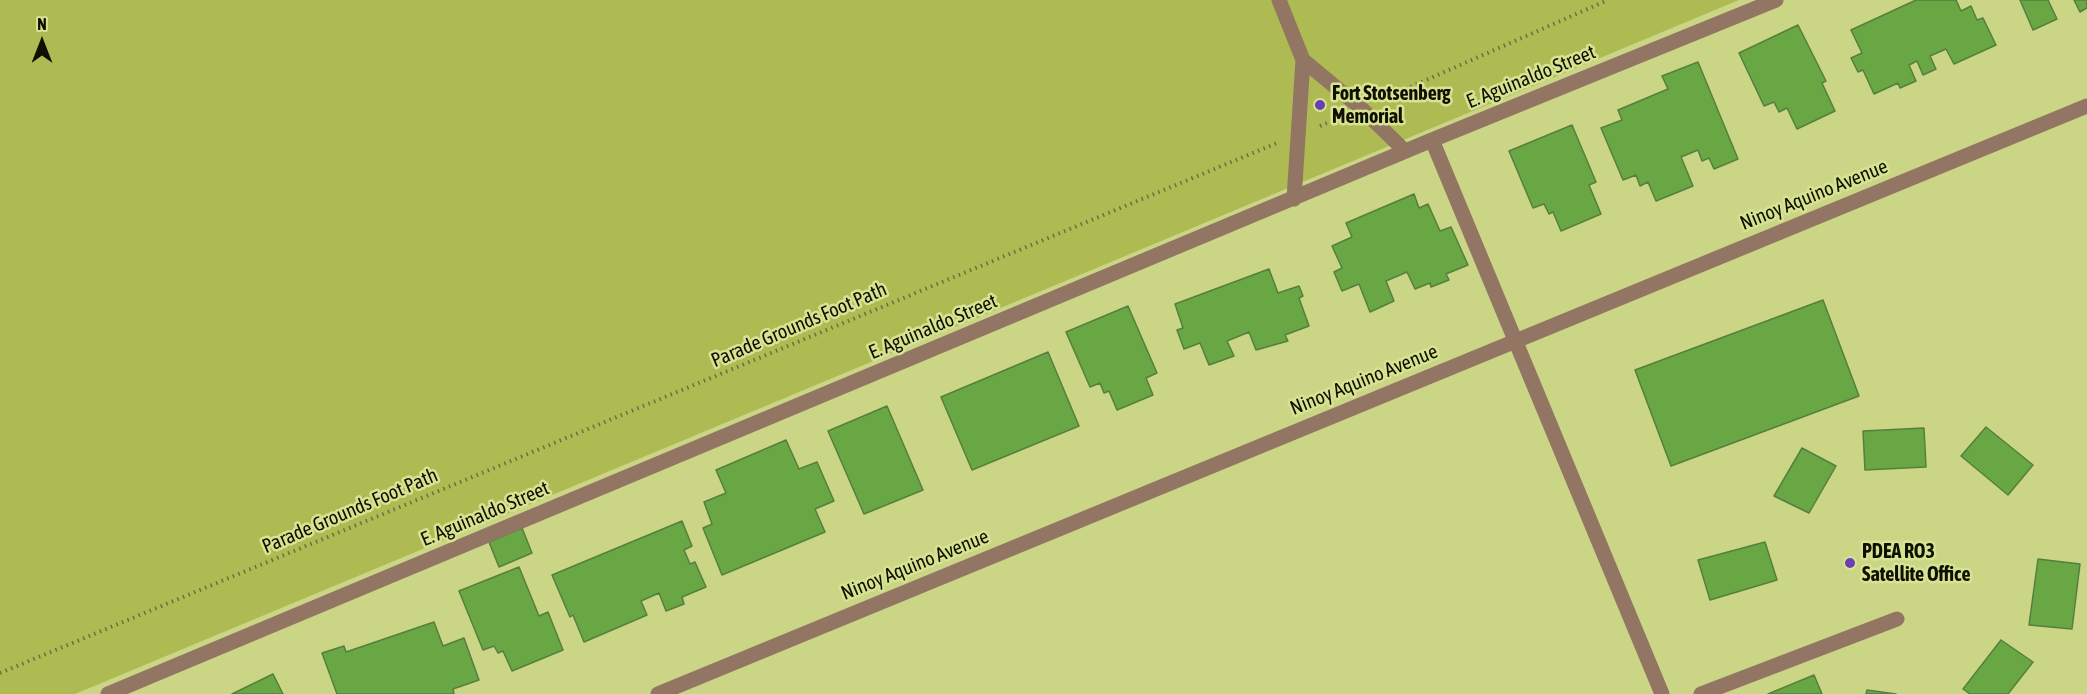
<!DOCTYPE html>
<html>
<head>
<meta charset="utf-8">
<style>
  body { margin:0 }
  #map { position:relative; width:2087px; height:694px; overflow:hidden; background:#cad586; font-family:"Asap Condensed",sans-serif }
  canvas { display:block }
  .north { position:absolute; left:12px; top:12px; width:60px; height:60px; -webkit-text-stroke:4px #d7e392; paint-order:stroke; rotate:0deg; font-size:16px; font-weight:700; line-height:24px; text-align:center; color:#0f1100 }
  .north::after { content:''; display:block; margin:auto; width:21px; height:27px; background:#0f1100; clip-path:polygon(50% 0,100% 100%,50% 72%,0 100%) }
</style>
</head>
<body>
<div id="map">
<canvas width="2087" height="694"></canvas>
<div class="north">N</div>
</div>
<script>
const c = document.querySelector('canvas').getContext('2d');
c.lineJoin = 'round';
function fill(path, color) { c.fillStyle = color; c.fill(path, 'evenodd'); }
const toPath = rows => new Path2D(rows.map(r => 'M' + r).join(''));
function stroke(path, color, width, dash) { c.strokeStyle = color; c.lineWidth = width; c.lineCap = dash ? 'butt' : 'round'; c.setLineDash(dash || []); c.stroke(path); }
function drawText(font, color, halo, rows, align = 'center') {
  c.font = font + ' "Asap Condensed",sans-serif'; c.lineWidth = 5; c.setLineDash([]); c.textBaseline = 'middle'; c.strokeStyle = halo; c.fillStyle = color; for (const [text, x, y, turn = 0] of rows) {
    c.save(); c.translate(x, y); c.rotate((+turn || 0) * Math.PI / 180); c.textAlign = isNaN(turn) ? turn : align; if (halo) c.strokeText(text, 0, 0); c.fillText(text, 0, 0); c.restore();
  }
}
const green = toPath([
  [0,0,1739,0,75,694,0,694]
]);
const building = toPath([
  [1916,0,1956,0,1961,11,1971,6,1977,20,1983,18,1996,45,1954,64,1946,49,1930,56,1936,69,1923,75,1917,61,1909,65,1916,81,1900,88,1898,83,1874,94,1863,70,1858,72,1851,58,1862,53,1851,30,1916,0],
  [2020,0,2048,0,2057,19,2033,30,2020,0],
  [2074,0,2087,0,2087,8,2080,12,2074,0],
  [1798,25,1826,81,1822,83,1835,111,1797,129,1787,108,1779,112,1774,102,1764,106,1739,53,1798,25],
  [1698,62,1738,159,1714,169,1709,158,1702,161,1698,150,1681,157,1693,186,1656,201,1648,182,1640,186,1636,175,1623,180,1601,128,1622,120,1618,110,1668,89,1662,76,1698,62],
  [1572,125,1596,182,1589,185,1601,214,1561,231,1553,212,1549,214,1544,204,1533,208,1509,151,1572,125],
  [1414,194,1419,208,1428,204,1440,231,1451,227,1468,265,1446,274,1449,280,1431,287,1430,283,1415,289,1407,272,1386,281,1394,301,1370,312,1359,284,1342,291,1334,272,1342,268,1332,246,1352,237,1346,223,1414,194],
  [1269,269,1278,293,1299,286,1303,296,1299,298,1309,326,1285,335,1288,341,1256,350,1249,332,1227,341,1234,356,1209,365,1200,343,1184,349,1177,330,1183,328,1175,304,1269,269],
  [1823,300,1859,396,1671,466,1635,370,1823,300],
  [1128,306,1157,373,1146,378,1153,395,1117,410,1109,391,1104,393,1100,383,1090,387,1066,332,1128,306],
  [1048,352,1079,426,972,470,941,397,1048,352],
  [887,406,923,490,864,514,828,431,887,406],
  [1986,427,2033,465,2008,495,1961,456,1986,427],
  [1924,428,1926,467,1865,470,1863,431,1924,428],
  [786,440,799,469,817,462,834,501,815,509,825,532,722,575,703,528,712,524,704,502,726,493,716,470,786,440],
  [1802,448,1836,466,1809,513,1774,496,1802,448],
  [682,521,692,546,684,550,690,564,695,562,706,587,682,597,684,604,666,611,659,593,641,601,647,615,584,642,573,615,570,617,552,575,682,521],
  [522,528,532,553,499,567,489,542,522,528],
  [1765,542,1777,580,1710,600,1698,560,1765,542],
  [2038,559,2080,564,2072,629,2029,625,2038,559],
  [519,567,539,616,548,612,563,650,512,671,503,651,498,653,494,646,483,650,459,591,519,567],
  [434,622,443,646,464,638,479,680,453,689,454,694,337,694,322,653,344,646,346,652,434,622],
  [2001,640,2033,662,2008,694,1970,694,1963,689,2001,640],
  [273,674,283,694,232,694,273,674],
  [1814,675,1822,694,1768,694,1814,675],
  [1867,690,1896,694,1866,694,1867,690]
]);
const path = toPath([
  [1383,99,1608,0],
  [1320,126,1338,118],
  [0,673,1277,143]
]);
const minor = toPath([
  [1279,0,1303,60,1294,199],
  [1303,60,1362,109,1405,151],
  [1432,140,1662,694],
  [108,694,1432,140,1776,0],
  [658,694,2087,106],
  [1701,694,1897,619]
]);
const markers = [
  [1320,105,6,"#6a3eb6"],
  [1850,563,6,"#6a3eb6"]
];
const streetNames = [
  ["E. Aguinaldo Street",1531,77,-22],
  ["Ninoy Aquino Avenue",1814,195,-22],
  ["Parade Grounds Foot Path",799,325,-23],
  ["E. Aguinaldo Street",933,327,-23],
  ["Ninoy Aquino Avenue",1364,380,-22],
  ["Parade Grounds Foot Path",350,511,-23],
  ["E. Aguinaldo Street",485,514,-23],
  ["Ninoy Aquino Avenue",915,565,-22]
];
const poiNames = [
  ["Fort Stotsenberg",1332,94],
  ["Memorial",1332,117],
  ["PDEA RO3",1862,552],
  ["Satellite Office",1862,575]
];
fill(green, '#aebb53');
fill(building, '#68a743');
stroke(building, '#567f3f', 1.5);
stroke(path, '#6a7041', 4, [1.5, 4.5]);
stroke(minor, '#927562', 15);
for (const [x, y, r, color] of markers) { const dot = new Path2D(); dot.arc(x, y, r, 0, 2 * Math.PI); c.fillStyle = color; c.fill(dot); stroke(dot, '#d7e392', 2); }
drawText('20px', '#0f1100', '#d7e392', streetNames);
drawText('bold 20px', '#0f1100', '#d7e392', poiNames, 'left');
</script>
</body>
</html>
